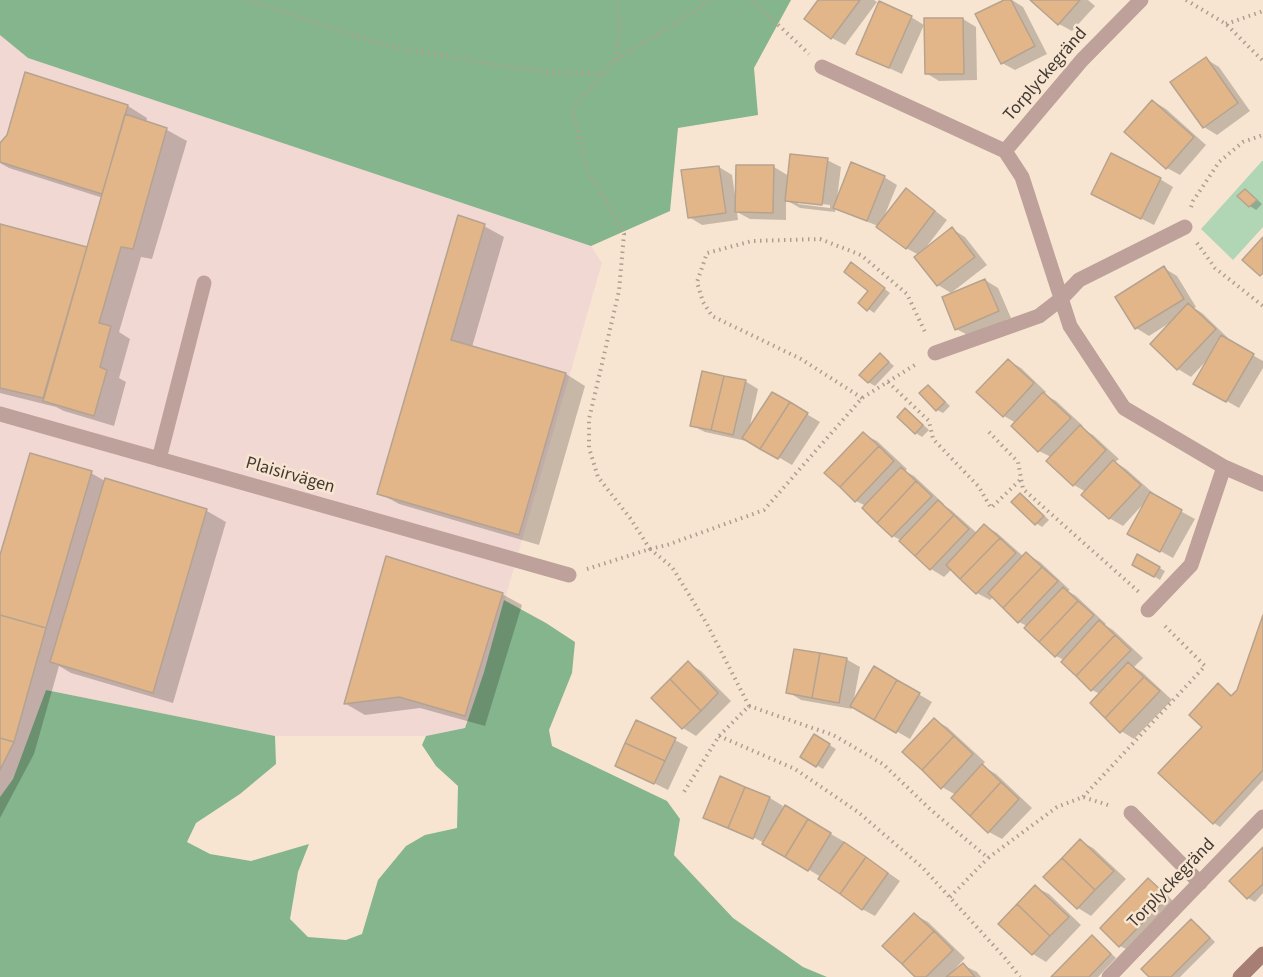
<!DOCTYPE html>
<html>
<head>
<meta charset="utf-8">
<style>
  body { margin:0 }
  canvas { display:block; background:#f8e5d1 }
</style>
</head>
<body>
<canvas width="1263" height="977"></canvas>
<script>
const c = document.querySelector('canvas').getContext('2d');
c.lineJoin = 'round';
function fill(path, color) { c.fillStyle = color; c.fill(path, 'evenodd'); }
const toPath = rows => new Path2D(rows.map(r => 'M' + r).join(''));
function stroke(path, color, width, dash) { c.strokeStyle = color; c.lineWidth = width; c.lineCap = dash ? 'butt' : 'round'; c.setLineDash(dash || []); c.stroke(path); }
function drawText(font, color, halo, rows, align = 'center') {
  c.font = font + ' "Source Sans 3",sans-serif'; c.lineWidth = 5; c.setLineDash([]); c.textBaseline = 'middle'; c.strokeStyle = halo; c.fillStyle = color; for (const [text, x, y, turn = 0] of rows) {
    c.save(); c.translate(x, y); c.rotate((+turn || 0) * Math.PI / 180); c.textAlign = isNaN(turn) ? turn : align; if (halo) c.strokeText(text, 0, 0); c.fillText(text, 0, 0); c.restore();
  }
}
const industrial = toPath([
  [0,35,28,58,591,246,602,263,484,672,465,728,426,736,275,736,46,690,13,779,0,797]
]);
const green = toPath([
  [1262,161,1263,161,1263,227,1233,260,1201,229]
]);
const forest = toPath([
  [0,0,791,0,754,68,758,115,678,128,670,211,591,246,28,58,0,35],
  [504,600,546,623,575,642,572,673,549,730,552,746,667,801,680,819,674,855,733,918,803,967,827,977,0,977,0,797,13,779,46,690,275,736,276,764,240,794,196,823,187,842,210,854,251,861,309,844,298,872,290,919,308,937,346,940,362,934,378,880,406,846,425,835,457,828,458,786,436,766,422,745,426,736,465,728,484,672]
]);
const shadow = toPath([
  [820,0,874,0,877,2,845,45,832,38],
  [1008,0,1012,0,1023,7,1047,54,1015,70,1002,63],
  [1032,0,1088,0,1095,6,1072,31,1059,24],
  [911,17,924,25,902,74,871,60,858,53],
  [963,19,976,27,977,80,939,81,926,73],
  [1206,59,1219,67,1250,111,1217,135,1204,127],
  [26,74,128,106,147,118,146,123,167,130,187,141,152,259,141,257,119,332,130,339,119,378,126,382,114,426,64,411,56,407,0,393,0,226,88,249,103,198,9,168,0,163,0,145,8,136],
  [1153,101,1166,109,1206,145,1180,175,1167,168],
  [827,160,841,167,837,199,884,177,897,185,884,217,906,190,919,198,947,220,924,250,952,229,965,237,987,265,951,293,938,285,919,255,906,248,878,226,848,214,836,207,835,212,800,208,786,200,786,220,750,219,737,212,738,220,702,225,689,217,719,167,732,175,735,195,737,195,774,167,789,176],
  [798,201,830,205,830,208,798,204],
  [1160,179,1173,187,1154,225,1106,201],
  [1245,191,1251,194,1262,204,1256,210,1250,206,1239,196],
  [484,226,504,237,472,347,566,374,585,386,539,545,399,504,379,493],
  [858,268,890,293,874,313,860,303,870,290],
  [1164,268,1177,276,1196,307,1194,308,1202,313,1228,338,1226,340,1263,361,1263,368,1239,408,1195,383,1207,360,1191,377,1178,369,1152,344,1171,322,1149,336,1136,328],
  [985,280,998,288,1011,318,970,336,956,329],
  [881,355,894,366,875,386,868,382],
  [1008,360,1021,368,1046,392,1044,394,1056,401,1083,426,1081,428,1093,435,1119,459,1115,462,1126,469,1153,493,1151,495,1195,519,1173,558,1129,534,1147,500,1123,526,1109,518,1086,492,1074,485,1051,457,1039,451,1016,423,1004,416],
  [745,381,758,389,749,430,773,394,820,422,792,465,747,439,746,441,705,432,691,425],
  [928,386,934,390,950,406,943,413,937,410],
  [906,410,912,414,929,430,922,437,916,433,899,417],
  [863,434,877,441,907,469,905,471,914,476,944,504,943,505,951,510,977,533,984,525,997,533,1024,557,1027,554,1040,562,1070,590,1068,591,1076,596,1106,624,1105,625,1113,630,1143,658,1134,667,1142,672,1172,700,1134,739,1121,731,1100,694,1092,690,1064,660,1056,656,1027,626,1019,622,993,597,990,600,977,593,952,569,944,577,931,569,902,541,893,536,866,506,856,501],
  [91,473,105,481,207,511,226,522,173,703,71,673,59,666,34,754,0,818,0,560],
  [1020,495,1026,498,1049,520,1042,527,1036,523],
  [1138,556,1165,571,1160,580,1134,564],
  [502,594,522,605,485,726,420,708,365,715,346,704],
  [1263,619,1263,780,1220,827,1214,823,1160,773,1204,727,1218,685,1233,696,1238,690],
  [846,659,860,667,853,704,874,668,932,702,910,739,852,706,852,709,801,700,788,692],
  [688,663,701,671,731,701,696,736,683,728],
  [934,720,947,727,985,762,982,766,996,774,1032,808,1002,839,989,832,956,795,942,787],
  [815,736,836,749,823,769,802,757],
  [675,740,688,747,668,790,617,765],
  [721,778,770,798,783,806,780,814,781,815,786,808,843,841,900,881,875,916,862,909,821,877,764,843,747,834,747,837,718,825,705,817],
  [1080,841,1093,848,1126,879,1091,916,1078,908,1046,877],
  [1263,849,1263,893,1255,902,1248,898,1231,881],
  [1149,880,1155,884,1173,901,1126,949,1120,946],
  [1035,887,1049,894,1081,925,1046,962,1033,954,1001,924],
  [915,915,928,922,965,958,953,971,954,972,963,965,977,972,981,977,917,977],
  [1191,921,1198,925,1215,942,1180,977,1151,977],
  [1092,937,1098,941,1116,958,1098,977,1053,977]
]);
const building = toPath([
  [818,0,860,0,831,39,804,19,818,0],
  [1004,0,1011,0,1035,46,1001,64,975,14,1004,0],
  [1030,0,1080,0,1058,25,1030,0],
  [879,1,912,16,889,68,856,54,879,1],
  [924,18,963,18,964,74,925,74,924,18],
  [1206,57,1238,103,1203,128,1170,82,1206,57],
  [25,72,128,105,102,194,0,162,0,143,7,135,25,72],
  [1152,100,1194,137,1166,169,1124,132,1152,100],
  [125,114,167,128,133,249,121,247,99,323,111,326,100,367,107,370,94,416,43,401,125,114],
  [1111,153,1161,178,1141,219,1091,194,1111,153],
  [790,154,828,158,822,205,785,201,790,154],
  [851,162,885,176,867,221,833,208,851,162],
  [736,165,774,165,773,213,735,212,736,165],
  [719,166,726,213,688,218,681,170,719,166],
  [906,188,935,211,906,249,876,227,906,188],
  [1245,189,1257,200,1249,207,1237,196,1245,189],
  [458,215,485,224,451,340,566,373,519,535,377,494,458,215],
  [0,224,87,247,43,398,0,388,0,224],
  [952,227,975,257,937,286,914,257,952,227],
  [1263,237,1263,273,1260,276,1242,260,1263,237],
  [851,262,885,288,867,311,858,303,868,291,844,272,851,262],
  [1164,266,1184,299,1135,329,1115,297,1164,266],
  [985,279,999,311,955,330,942,297,985,279],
  [1188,303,1216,329,1177,370,1150,344,1188,303],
  [1221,335,1254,354,1226,402,1193,384,1221,335],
  [880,353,889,362,868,383,859,375,880,353],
  [1008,359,1034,383,1003,417,976,392,1008,359],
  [702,371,724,376,711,430,690,426,702,371],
  [724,376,746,380,733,435,711,430,724,376],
  [928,385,945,402,936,411,919,393,928,385],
  [772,392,790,402,760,449,742,438,772,392],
  [1043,392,1071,418,1038,452,1011,426,1043,392],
  [790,402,808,413,778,459,760,449,790,402],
  [905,408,923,425,915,434,897,417,905,408],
  [1080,425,1106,450,1073,486,1046,461,1080,425],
  [863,432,879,446,840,487,824,473,863,432],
  [879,446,894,461,855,502,840,487,879,446],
  [30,453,92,471,46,628,0,615,0,555,30,453],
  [1113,460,1141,485,1109,519,1081,495,1113,460],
  [901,467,916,481,877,523,862,508,901,467],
  [105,478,207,509,153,693,50,662,105,478],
  [916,481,932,496,892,537,877,523,916,481],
  [1150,492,1182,510,1160,552,1127,534,1150,492],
  [1020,493,1044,516,1035,525,1011,502,1020,493],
  [938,500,954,515,915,556,899,541,938,500],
  [954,515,969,529,930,570,915,556,954,515],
  [984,524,1000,538,960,579,946,565,984,524],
  [1000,538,1016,553,976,594,960,579,1000,538],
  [1026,552,1042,567,1003,608,988,593,1026,552],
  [1137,554,1160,567,1154,577,1132,565,1137,554],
  [386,556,503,593,465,716,399,697,344,704,386,556],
  [1042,567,1058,581,1018,623,1003,608,1042,567],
  [1063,587,1078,601,1039,642,1024,628,1063,587],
  [1078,601,1094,615,1055,657,1039,642,1078,601],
  [0,615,46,628,14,742,0,738,0,615],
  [1263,615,1263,770,1213,824,1158,773,1202,727,1189,715,1218,683,1231,696,1237,690,1263,615],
  [1099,620,1115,635,1076,676,1061,662,1099,620],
  [1115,635,1131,650,1091,691,1076,676,1115,635],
  [794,649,820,653,812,698,786,693,794,649],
  [820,653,847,658,839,703,812,698,820,653],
  [688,661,718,693,701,711,670,679,688,661],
  [1128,662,1144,677,1105,718,1090,703,1128,662],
  [874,666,897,680,874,720,850,706,874,666],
  [1144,677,1160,691,1120,733,1105,718,1144,677],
  [670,679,701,711,682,729,651,698,670,679],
  [897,680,920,693,896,733,874,720,897,680],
  [934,718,954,736,922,770,902,752,934,718],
  [636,720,676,738,665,761,625,743,636,720],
  [814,734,830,744,816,767,800,757,814,734],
  [954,736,973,754,941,789,922,770,954,736],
  [0,738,14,742,0,770,0,738],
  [625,743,665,761,654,784,615,766,625,743],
  [982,764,1001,782,970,816,951,798,982,764],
  [720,776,745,787,728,828,703,818,720,776],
  [1001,782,1019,799,988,833,970,816,1001,782],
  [745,787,770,797,753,839,728,828,745,787],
  [785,805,808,819,785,857,762,844,785,805],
  [808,819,831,833,808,871,785,857,808,819],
  [1080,839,1114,871,1095,890,1062,858,1080,839],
  [844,842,866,857,840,894,818,879,844,842],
  [1263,847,1263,884,1247,899,1229,881,1263,847],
  [866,857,888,873,862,910,840,894,866,857],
  [1062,858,1095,890,1077,909,1043,877,1062,858],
  [1148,878,1168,897,1119,947,1100,928,1148,878],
  [1035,885,1069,917,1050,936,1017,904,1035,885],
  [1017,904,1050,936,1032,955,998,924,1017,904],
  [914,913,934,931,902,964,882,946,914,913],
  [1191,919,1210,938,1171,977,1149,977,1141,969,1191,919],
  [934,931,953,950,926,977,915,977,902,964,934,931],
  [1092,935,1111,954,1089,977,1051,977,1092,935],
  [963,963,975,977,946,977,963,963]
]);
const path = toPath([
  [244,0,275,9,384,45,479,62,554,73,603,73],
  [752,0,809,54],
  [1186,0,1226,24,1263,61],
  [1226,24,1263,11],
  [615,60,620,32,617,0],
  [1191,207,1193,201,1219,162,1243,142,1263,135],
  [1197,243,1215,268,1263,306],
  [888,382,929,421,933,439,979,487,991,508,1020,480],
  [862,398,801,359,712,316,703,302,697,282,707,253,752,241,820,239,861,255,907,294,926,334],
  [989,432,1018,462,1023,489,1139,592],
  [650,549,667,545,764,510,862,398,918,363],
  [650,549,672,567,707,624,749,706,719,736,682,795],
  [587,569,650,549,630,518,598,477,589,448,589,419,619,291,624,234,587,169,572,109,614,61,700,8,710,0],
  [749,706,833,735,883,764,931,810,988,858,1057,807,1083,797,1111,806],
  [719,736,795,769,858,812,923,868,1005,958,1020,977],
  [1083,797,1205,666,1162,623],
  [950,897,988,858]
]);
const lane = toPath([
  [159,459,204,283],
  [1131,813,1200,883]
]);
const street = toPath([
  [822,67,1005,151,1022,177,1070,326,1124,408,1224,467],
  [1005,151,1082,60,1141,0],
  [935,353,1039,316,1061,299,1079,280,1185,227],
  [0,414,569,575],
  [1148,610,1191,565,1224,467,1263,484],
  [1109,977,1263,817]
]);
const secondary = toPath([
  [1240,977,1263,954]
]);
const streetNames = [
  ["Torplyckegränd",1046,75,-49],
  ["Plaisirvägen",290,476,16],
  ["Torplyckegränd",1172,884,-46]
];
fill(industrial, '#f2d8d3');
fill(green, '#b0d6b5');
fill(forest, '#85b58c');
fill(shadow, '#0003');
fill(building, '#e2b689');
stroke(building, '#b5a390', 1.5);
stroke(path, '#ad9f90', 4, [1.5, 4.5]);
stroke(lane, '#bda19a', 15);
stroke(street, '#bda19a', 15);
stroke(secondary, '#a77e74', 15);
drawText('18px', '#403931', '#f8e5d1', streetNames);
</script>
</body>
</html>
